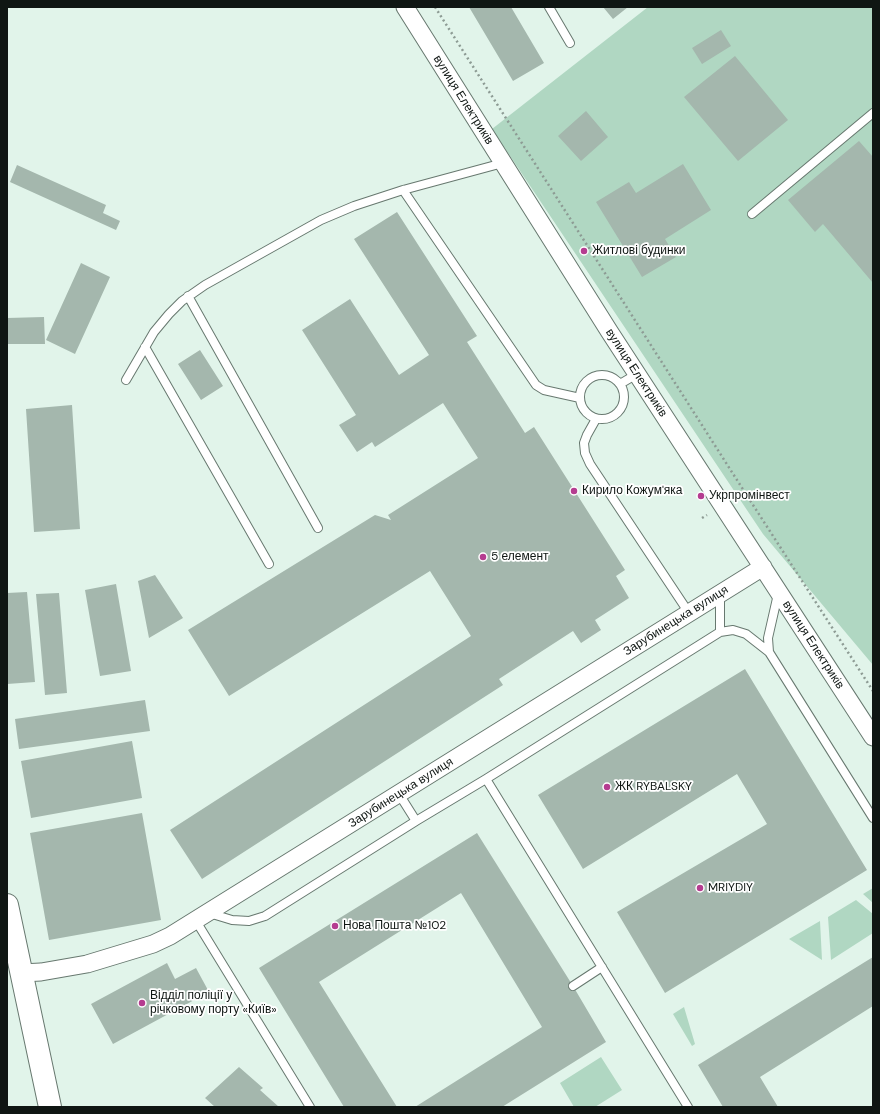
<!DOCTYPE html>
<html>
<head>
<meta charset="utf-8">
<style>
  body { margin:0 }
  #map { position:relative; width:880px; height:1114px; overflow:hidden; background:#e1f4ea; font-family:"DM Sans",sans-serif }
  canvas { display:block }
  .frame { position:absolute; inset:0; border:8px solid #0f1613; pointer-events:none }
</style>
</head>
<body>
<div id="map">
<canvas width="880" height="1114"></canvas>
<div class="frame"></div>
</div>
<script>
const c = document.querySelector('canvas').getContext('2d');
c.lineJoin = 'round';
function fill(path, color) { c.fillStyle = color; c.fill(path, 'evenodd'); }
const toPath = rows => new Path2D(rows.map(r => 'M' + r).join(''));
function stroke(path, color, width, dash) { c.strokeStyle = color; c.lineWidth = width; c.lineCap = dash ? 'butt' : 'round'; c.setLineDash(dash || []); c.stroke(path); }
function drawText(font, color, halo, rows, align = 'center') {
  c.font = font + ' "DM Sans",sans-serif'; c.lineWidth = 3.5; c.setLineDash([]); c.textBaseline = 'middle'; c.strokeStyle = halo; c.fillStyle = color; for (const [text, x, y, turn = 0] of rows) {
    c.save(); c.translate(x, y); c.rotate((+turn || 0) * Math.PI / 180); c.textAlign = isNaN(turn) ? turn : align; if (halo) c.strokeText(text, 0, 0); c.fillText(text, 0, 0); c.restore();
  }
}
const green = toPath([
  [648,7,873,7,873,665,763,534,492,129],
  [873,888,873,903,863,894],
  [856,900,873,914,873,933,831,960,828,917],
  [820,921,822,960,789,939],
  [684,1007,695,1044,692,1046,673,1014],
  [601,1057,622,1090,595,1107,574,1107,560,1083]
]);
const building = toPath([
  [469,7,511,7,544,63,513,81],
  [603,7,628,7,613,19],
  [721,30,731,46,702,64,692,48],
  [735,56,788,120,738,161,684,97],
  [586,111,608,137,581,161,558,136],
  [859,141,873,157,873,283,823,224,815,232,788,200],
  [683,164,711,210,665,239,676,257,642,277,596,202,629,182,636,193],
  [17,165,106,205,103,213,120,221,116,230,10,182],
  [397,212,477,336,467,342,525,433,534,427,625,570,616,576,629,598,595,620,601,630,581,643,573,631,499,679,503,685,202,879,170,830,471,636,430,571,229,696,188,630,375,515,391,520,388,515,478,458,443,403,375,447,372,442,357,452,339,425,356,415,302,330,350,299,399,375,429,355,354,239],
  [81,263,110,277,75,354,46,340],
  [44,317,45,344,7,344,7,318],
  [200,350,223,386,201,400,178,364],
  [72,405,80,529,34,532,26,409],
  [155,575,183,618,149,638,138,581],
  [116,584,131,671,100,676,85,590],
  [27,592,35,682,7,684,7,593],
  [59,593,67,693,45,695,36,594],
  [745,669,867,870,665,993,617,912,767,824,737,774,583,869,538,795],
  [145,700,150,731,19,749,15,719],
  [132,741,142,798,31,818,21,761],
  [142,813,161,920,49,940,30,833],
  [477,833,573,986,606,1042,502,1107,415,1107,542,1027,461,893,319,982,397,1107,344,1107,259,968],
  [873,957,873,1006,760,1077,778,1107,723,1107,698,1065],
  [167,963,175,979,196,968,209,992,113,1044,91,1004],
  [239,1067,263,1088,260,1090,279,1107,215,1107,205,1098]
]);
const path = toPath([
  [435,7,744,491],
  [737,496,744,491,873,691],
  [702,518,707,515]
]);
const service = toPath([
  [549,7,570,43],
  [403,190,536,385,544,390,580,398],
  [752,214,873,113],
  [188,296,318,528],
  [145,347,269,564],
  '580 397a22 22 0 1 1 44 0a22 22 0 1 1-44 0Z',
  [126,380,154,332,169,314,182,301,205,285,321,220,354,206,403,190,503,163],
  [620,384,637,374],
  [596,419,587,435,584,443,585,453,590,464,689,613],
  [720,594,720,632,733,630,746,634,769,652,873,818],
  [769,652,768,638,778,594],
  [486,779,688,1107],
  [399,794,416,821,486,779,720,632],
  [209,913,232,920,249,921,265,916,416,821],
  [196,921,310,1107],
  [573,986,602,967]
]);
const minor = toPath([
  [405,7,609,331,873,737],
  [21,973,41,972,87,964,153,944,170,936,763,567]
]);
const secondary = toPath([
  [7,905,50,1107]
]);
const markers = [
  [584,251,4,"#b53c90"],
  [574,491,4,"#b53c90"],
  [701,496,4,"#b53c90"],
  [483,557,4,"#b53c90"],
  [607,787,4,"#b53c90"],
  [700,888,4,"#b53c90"],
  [335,926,4,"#b53c90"],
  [142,1003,4,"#b53c90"]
];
const streetNames = [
  ["вулиця Електриків",463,100,58],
  ["вулиця Електриків",636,373,57],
  ["Зарубинецька вулиця",676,621,-32],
  ["вулиця Електриків",813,645,57],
  ["Зарубинецька вулиця",401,793,-32]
];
const poiNames = [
  ["Житлові будинки",592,251],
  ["Кирило Кожум'яка",582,491],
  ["Укрпромінвест",709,496],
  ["5 елемент",491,557],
  ["ЖК RYBALSKY",615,787],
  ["MRIYDIY",708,888],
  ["Нова Пошта №102",343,926],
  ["Відділ поліції у",150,996],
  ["річковому порту «Київ»",150,1010]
];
fill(green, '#b0d7c2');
fill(building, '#a4b7ad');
stroke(service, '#67786f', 10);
stroke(minor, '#67786f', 19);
stroke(secondary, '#67786f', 24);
stroke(path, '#8d9b94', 2.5, [2, 3]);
stroke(service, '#fff', 8);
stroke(minor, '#fff', 17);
stroke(secondary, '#fff', 22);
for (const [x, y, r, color] of markers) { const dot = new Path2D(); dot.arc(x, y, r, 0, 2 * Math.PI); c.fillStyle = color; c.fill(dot); stroke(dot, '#fff', 1.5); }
drawText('12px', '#0f1613', '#fff', streetNames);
drawText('12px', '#0f1613', '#fff', poiNames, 'left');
</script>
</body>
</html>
